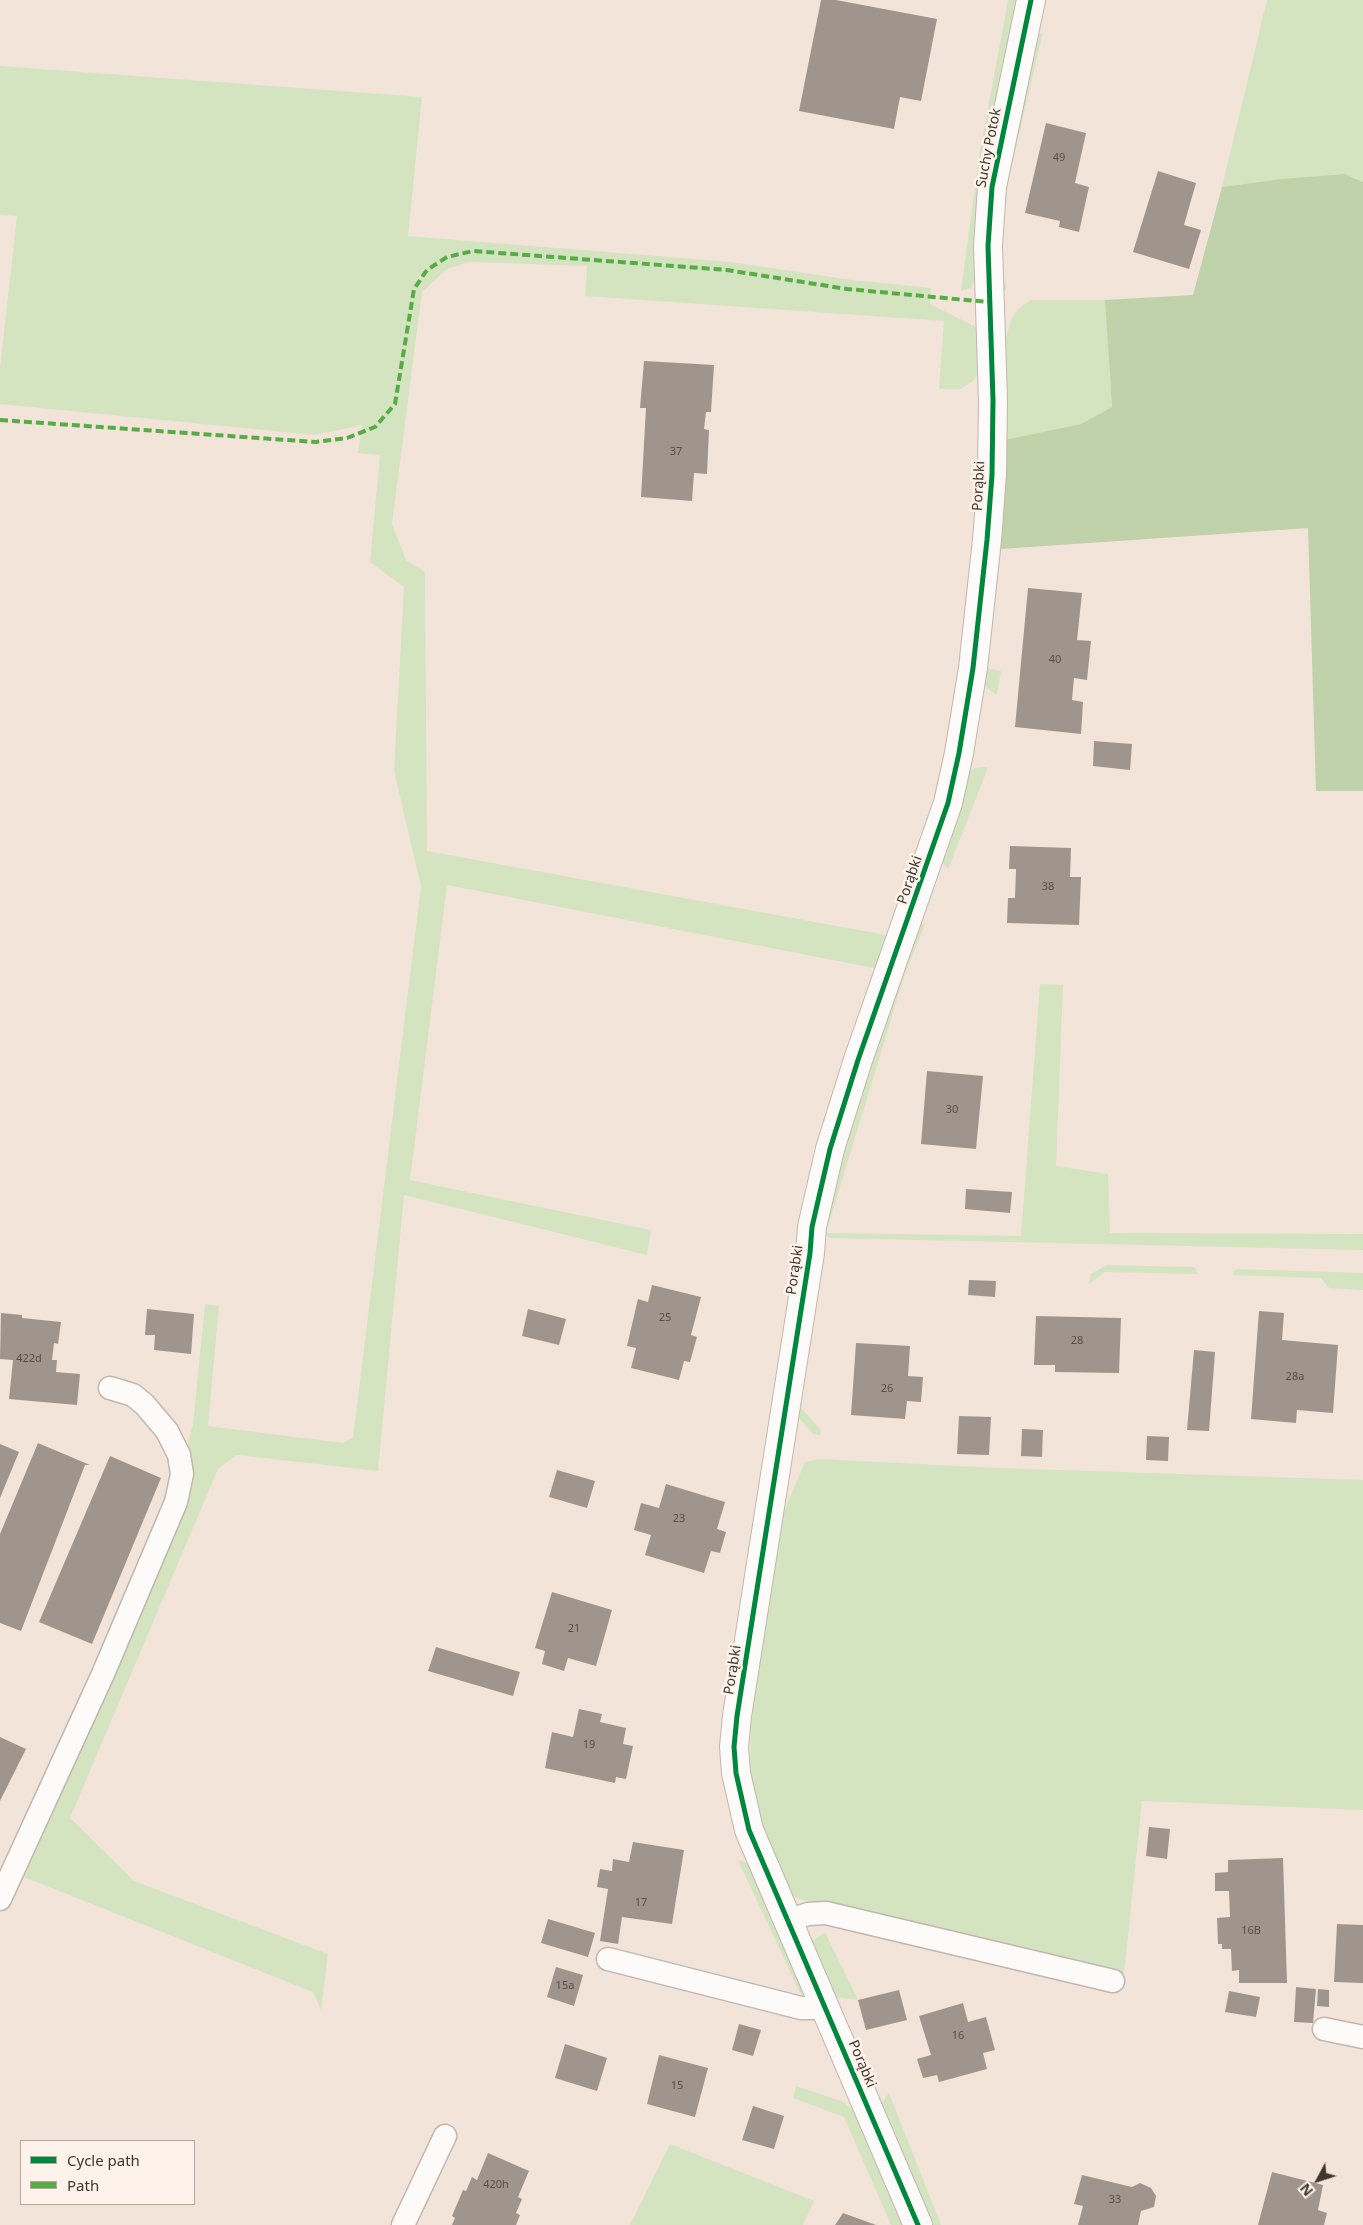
<!DOCTYPE html>
<html>
<head>
<meta charset="utf-8">
<style>
  body { margin:0 }
  #map { position:relative; width:1363px; height:2225px; overflow:hidden; background:#f3e4d9; font-family:"Noto Sans",sans-serif }
  canvas { display:block }
  .legend { position:absolute; left:20px; top:2140px; width:175px; height:65px; box-sizing:border-box; background:#fef3eb; border:1px solid #b2a7a0; margin:0; padding:6px 9px; list-style:none; font-size:15px; color:#41362f }
  .legend li { display:flex; align-items:center; gap:10px; height:25px }
  .legend b { width:25px; border:1px solid #b2a7a0 }
  .north { position:absolute; left:1293px; top:2155px; width:50px; height:50px; -webkit-text-stroke:4px #fef3eb; paint-order:stroke; rotate:230deg; font-size:14px; font-weight:700; line-height:20px; text-align:center; color:#41362f }
  .north::after { content:''; display:block; margin:auto; width:18px; height:22px; background:#41362f; clip-path:polygon(50% 0,100% 100%,50% 72%,0 100%) }
</style>
</head>
<body>
<div id="map">
<canvas width="1363" height="2225"></canvas>
<ul class="legend">
<li><b style="height:6px;background:#00873e"></b>Cycle path</li>
<li><b style="height:6px;background:#56ac45"></b>Path</li>
</ul>
<div class="north">N</div>
</div>
<script>
const c = document.querySelector('canvas').getContext('2d');
c.lineJoin = 'round';
function fill(path, color) { c.fillStyle = color; c.fill(path, 'evenodd'); }
const toPath = rows => new Path2D(rows.map(r => 'M' + r).join(''));
function stroke(path, color, width, dash) { c.strokeStyle = color; c.lineWidth = width; c.lineCap = dash ? 'butt' : 'round'; c.setLineDash(dash || []); c.stroke(path); }
function drawText(font, color, halo, rows, align = 'center') {
  c.font = font + ' "Noto Sans",sans-serif'; c.lineWidth = 5; c.setLineDash([]); c.textBaseline = 'middle'; c.strokeStyle = halo; c.fillStyle = color; for (const [text, x, y, turn = 0] of rows) {
    c.save(); c.translate(x, y); c.rotate((+turn || 0) * Math.PI / 180); c.textAlign = isNaN(turn) ? turn : align; if (halo) c.strokeText(text, 0, 0); c.fillText(text, 0, 0); c.restore();
  }
}
const green = toPath([
  [1008,0,1022,0,976,278,971,288,961,291,979,157],
  [1267,0,1363,0,1363,182,1345,174,1281,179,1222,187],
  [1043,32,1008,182,1000,271,1007,287,1003,293,998,292,995,288,994,276,996,233,1003,175,1035,37],
  [0,66,422,97,408,236,731,262,852,280,931,288,930,304,978,328,979,371,974,380,961,389,939,389,944,321,585,296,587,266,470,262,447,269,422,292,392,524,406,560,425,572,427,851,886,935,879,969,447,885,410,1180,651,1230,647,1255,404,1195,378,1471,237,1455,218,1469,70,1818,134,1881,328,1954,321,2010,313,1992,24,1877,113,1680,190,1492,192,1470,187,1447,193,1425,205,1304,219,1306,208,1426,343,1443,353,1438,421,886,394,771,404,587,370,562,380,455,358,453,362,425,314,435,0,404,0,368,17,216,0,215],
  [1030,300,1105,300,1112,407,1081,424,1004,440,1002,351,1011,320,1018,309],
  [1001,549,985,668,1001,671,997,695,988,689,982,679,995,556],
  [987,767,986,773,948,869,939,858,967,773,975,768],
  [925,924,904,977,826,1233,1021,1236,1040,984,1063,985,1056,1166,1108,1174,1110,1233,1363,1234,1363,1250,829,1238,823,1228,839,1151,916,925],
  [1106,1265,1195,1267,1197,1274,1105,1272,1089,1284,1091,1274],
  [1235,1269,1363,1273,1363,1290,1329,1288,1321,1278,1233,1275],
  [810,1340,800,1407,821,1430,820,1435,813,1434,795,1413],
  [819,1459,1000,1468,1363,1480,1363,1810,1142,1801,1124,1974,800,1899,790,1894,774,1868,750,1788,751,1726,760,1651,783,1514,805,1462],
  [738,1860,749,1863,808,1993,804,1996,799,1991],
  [825,1932,858,2000,835,1997,811,1942],
  [796,2086,844,2102,859,2116,909,2225,891,2225,844,2117,793,2098],
  [889,2093,941,2225,930,2225,880,2105],
  [670,2144,814,2201,803,2225,630,2225]
]);
const forest = toPath([
  [1345,174,1363,182,1363,791,1316,791,1308,528,1001,549,1004,440,1081,424,1112,407,1105,300,1193,295,1222,187,1281,179]
]);
const building = toPath([
  [821,0,836,0,937,19,921,101,900,97,894,129,799,111],
  [1046,123,1086,133,1075,183,1089,187,1079,232,1059,227,1060,221,1025,213],
  [1158,171,1196,183,1184,225,1201,230,1189,269,1133,252],
  [644,361,714,365,711,412,706,412,704,429,709,430,707,474,694,473,692,501,641,497,646,408,640,408],
  [1028,588,1082,593,1077,640,1091,641,1087,680,1074,678,1072,700,1083,702,1081,734,1015,727],
  [1094,741,1132,744,1130,770,1093,766],
  [1010,846,1071,848,1070,877,1081,877,1079,925,1007,923,1008,898,1015,898,1016,869,1009,869],
  [927,1071,983,1076,976,1149,921,1144],
  [966,1189,1012,1192,1010,1213,965,1209],
  [969,1280,996,1281,995,1297,968,1295],
  [652,1285,701,1297,691,1335,697,1337,690,1362,684,1361,679,1380,631,1368,636,1348,627,1346,638,1299,648,1302],
  [147,1309,194,1314,191,1354,154,1350,155,1335,145,1335],
  [528,1309,566,1319,559,1345,522,1336],
  [1259,1311,1284,1313,1282,1340,1338,1345,1333,1413,1297,1410,1296,1423,1251,1419],
  [1,1313,22,1315,22,1318,61,1322,58,1344,54,1343,52,1360,57,1360,56,1372,80,1374,77,1405,9,1399,13,1360,0,1359],
  [1036,1316,1121,1318,1119,1373,1055,1372,1055,1365,1034,1365],
  [856,1343,910,1346,908,1376,923,1377,921,1402,907,1401,905,1419,851,1415],
  [1194,1350,1215,1352,1209,1431,1187,1430],
  [959,1416,991,1417,989,1455,957,1454],
  [1022,1429,1043,1430,1042,1457,1021,1456],
  [1147,1436,1169,1437,1168,1461,1146,1460],
  [38,1443,90,1465,85,1465,21,1631,0,1623,0,1534],
  [0,1444,19,1452,0,1498],
  [110,1456,161,1478,92,1644,39,1622],
  [557,1470,595,1481,587,1508,549,1497],
  [666,1484,725,1502,717,1529,726,1532,720,1553,711,1551,704,1573,645,1555,651,1535,634,1530,641,1503,659,1508],
  [552,1592,612,1610,596,1666,568,1658,564,1671,542,1664,545,1651,535,1648],
  [436,1647,520,1672,513,1696,428,1671],
  [579,1709,602,1714,600,1722,626,1728,623,1744,633,1746,626,1779,616,1777,615,1783,545,1768,552,1732,573,1737],
  [0,1737,26,1749,0,1801],
  [1149,1827,1170,1829,1167,1859,1146,1856],
  [633,1842,684,1850,672,1924,622,1917,618,1944,600,1941,608,1889,597,1887,600,1869,612,1871,613,1859,629,1862],
  [1283,1858,1287,1983,1239,1983,1239,1970,1232,1971,1231,1949,1222,1949,1222,1944,1218,1944,1217,1918,1230,1917,1229,1891,1215,1891,1215,1873,1228,1872,1228,1860],
  [548,1919,595,1933,588,1957,541,1943],
  [1337,1924,1363,1925,1363,1983,1334,1982],
  [556,1967,583,1975,574,2006,547,1997],
  [1296,1987,1316,1989,1313,2023,1294,2022],
  [1318,1989,1329,1990,1329,2007,1317,2006],
  [899,1990,907,2020,866,2030,858,2000],
  [1229,1991,1260,1997,1256,2017,1225,2012],
  [963,2003,968,2022,986,2017,995,2050,983,2053,987,2069,939,2082,937,2075,923,2078,917,2059,931,2055,919,2016],
  [739,2024,761,2030,753,2056,732,2050],
  [565,2044,607,2058,597,2091,555,2078],
  [659,2055,708,2068,695,2117,647,2104],
  [753,2106,784,2116,774,2149,742,2140],
  [488,2153,529,2171,518,2197,522,2199,516,2213,520,2215,516,2225,452,2225,455,2218,452,2216,463,2190,466,2191,472,2177,477,2180],
  [1272,2172,1323,2185,1318,2210,1327,2213,1324,2225,1258,2225],
  [1082,2175,1132,2187,1140,2183,1151,2188,1156,2196,1154,2207,1141,2211,1138,2225,1078,2225,1083,2206,1074,2204],
  [843,2213,876,2225,835,2225]
]);
const service = toPath([
  [0,1899,103,1674,176,1502,182,1474,179,1455,167,1431,145,1405,133,1395,110,1388],
  [787,1921,808,1914,826,1913,1113,1981],
  [608,1959,801,2008,814,2008,825,2005],
  [1324,2029,1363,2037],
  [403,2225,445,2136]
]);
const minor = toPath([
  [918,2225,749,1830,736,1773,734,1747,737,1716,810,1253,812,1227,830,1149,858,1060,948,803,959,753,973,668,987,540,992,475,993,400,988,246,992,187,1031,0]
]);
const quiet = toPath([
  [0,420,316,442,347,438,375,427,395,404,414,289,427,270,447,257,473,251,727,270,847,289,988,302]
]);
const cycleway = toPath([
  [918,2225,749,1830,736,1773,734,1747,737,1716,810,1253,812,1227,830,1149,858,1060,948,803,959,753,973,668,987,540,992,475,993,400,988,246,992,187,1031,0]
]);
const numberNames = [
  ["49",1059,158],
  ["37",676,452],
  ["40",1055,660],
  ["38",1048,887],
  ["30",952,1110],
  ["25",665,1318],
  ["28",1077,1341],
  ["422d",29,1359],
  ["28a",1295,1377],
  ["26",887,1389],
  ["23",679,1519],
  ["21",574,1629],
  ["19",589,1745],
  ["17",641,1903],
  ["16B",1251,1931],
  ["15a",565,1986],
  ["16",958,2036],
  ["15",677,2086],
  ["420h",496,2185],
  ["33",1115,2200]
];
const streetNames = [
  ["Suchy Potok",989,148,-79],
  ["Porąbki",979,486,-87],
  ["Porąbki",910,880,-71],
  ["Porąbki",795,1270,-82],
  ["Porąbki",733,1670,-81],
  ["Porąbki",862,2064,67]
];
fill(green, '#d5e4c0');
fill(forest, '#bfd2a9');
fill(building, '#a0958d');
stroke(service, '#c2b6ad', 25);
stroke(minor, '#c2b6ad', 30);
stroke(service, '#fdfbf9', 22);
stroke(minor, '#fdfbf9', 28);
stroke(quiet, '#56ac45', 4, [8, 4]);
stroke(cycleway, '#00873e', 5);
drawText('11px', '#594e46', null, numberNames);
drawText('14px', '#41362f', '#fef3eb', streetNames);
</script>
</body>
</html>
